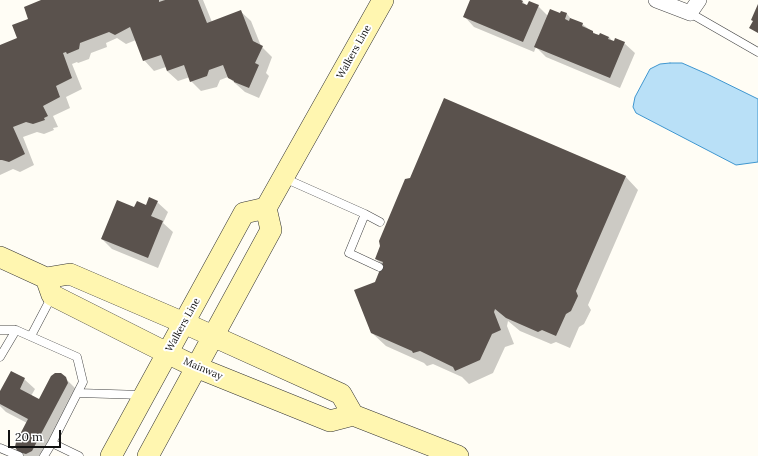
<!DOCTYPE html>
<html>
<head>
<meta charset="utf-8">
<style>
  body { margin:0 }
  #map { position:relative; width:758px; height:456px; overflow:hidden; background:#fffdf5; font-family:Lora,serif }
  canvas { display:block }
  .scale { position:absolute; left:8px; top:430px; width:53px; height:18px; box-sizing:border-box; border:2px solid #111; border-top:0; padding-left:5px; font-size:12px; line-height:14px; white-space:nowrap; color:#111; -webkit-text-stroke:3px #fff; paint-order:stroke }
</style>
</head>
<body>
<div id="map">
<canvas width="758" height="456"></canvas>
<div class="scale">20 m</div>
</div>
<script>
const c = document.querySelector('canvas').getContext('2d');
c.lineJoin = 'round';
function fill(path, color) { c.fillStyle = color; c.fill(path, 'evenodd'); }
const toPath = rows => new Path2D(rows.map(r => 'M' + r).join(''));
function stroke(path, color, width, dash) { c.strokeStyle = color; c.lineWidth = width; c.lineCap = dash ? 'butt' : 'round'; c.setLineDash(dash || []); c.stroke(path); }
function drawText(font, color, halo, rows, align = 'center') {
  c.font = font + ' Lora,serif'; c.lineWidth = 4; c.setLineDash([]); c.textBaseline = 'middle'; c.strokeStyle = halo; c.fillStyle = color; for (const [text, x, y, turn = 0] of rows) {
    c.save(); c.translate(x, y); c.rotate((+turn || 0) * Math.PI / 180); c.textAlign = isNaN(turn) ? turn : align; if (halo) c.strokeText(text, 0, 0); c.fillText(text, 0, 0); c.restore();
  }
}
const water = toPath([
  [670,63,682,63,707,74,758,99,758,162,736,165,636,113,633,107,635,97,650,69,660,64,670,63]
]);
const shadow = toPath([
  [42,0,164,0,165,1,168,0,203,0,212,22,240,11,251,21,261,46,272,57,266,73,269,76,259,98,245,92,228,77,220,80,217,87,201,91,191,81,190,77,178,81,167,71,166,67,154,71,144,60,136,40,126,44,117,38,106,43,107,47,91,53,89,59,78,63,77,62,72,64,82,89,66,97,70,108,53,116,58,127,53,128,54,130,44,134,37,132,23,137,34,165,20,172,13,169,0,175,0,46,18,39],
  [471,0,518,0,523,2,527,6,529,2,538,6,548,16,560,14,561,12,567,14,572,20,582,24,597,35,609,37,614,43,624,43,635,53,620,88,546,57,536,47,534,52,474,27,464,16],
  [625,176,638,190,588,305,591,310,584,324,579,327,570,348,556,342,551,344,520,331,508,321,507,326,514,344,505,347,493,373,469,384,462,377,433,364,427,366,424,363,386,346,372,333,376,283,383,266,376,259],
  [157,202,168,212,163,223,173,232,158,268,112,249,102,239,135,209],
  [65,378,76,389,45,456,23,456,19,452,27,423,6,412,0,406,0,393,24,379,35,389,31,396,40,401]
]);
const building = toPath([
  [41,0,159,0,159,2,165,0,198,0,207,23,241,10,253,41,263,46,255,63,259,65,249,88,234,82,234,81,228,78,223,65,209,70,207,76,190,82,184,65,167,71,161,55,143,61,130,27,115,35,109,32,80,43,79,49,67,54,66,52,63,53,72,78,56,86,60,97,43,106,48,116,44,118,45,120,33,124,26,122,13,127,25,154,9,162,2,160,0,160,0,45,17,38,12,25,28,19,24,7],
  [470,0,521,0,523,1,522,3,527,5,529,1,539,5,523,42,463,17],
  [758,4,758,33,749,28,753,21,751,20],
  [550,9,560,13,561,11,567,13,565,19,569,21,570,18,583,23,582,26,593,31,593,33,599,35,600,33,609,37,608,39,614,41,615,38,625,42,610,78,534,47],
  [444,98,626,176,576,291,578,296,571,311,566,314,556,336,542,330,538,332,506,318,495,309,494,312,501,330,492,334,480,360,455,371,453,367,420,351,413,353,412,351,371,333,354,290,375,282,383,262,375,259,380,246,379,241,405,179,410,178],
  [149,197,158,201,151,216,163,221,148,258,101,239,117,200,134,207,137,201,146,205],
  [11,371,25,378,20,389,39,399,51,376,55,373,61,373,66,377,68,383,32,451,26,454,18,452,15,447,16,442,28,419,0,404,0,391]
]);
const lane = toPath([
  [690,13,758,52],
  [284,178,365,214,380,222],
  [365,214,349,253,379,267],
  [0,330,16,330],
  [31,336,52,296],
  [0,357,16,330,77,357,83,382,52,443,44,456],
  [78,393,143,395],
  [52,443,79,456],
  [0,448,19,456]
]);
const street = toPath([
  [656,0,690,13,699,0]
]);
const secondary = toPath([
  [0,257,46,278,70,274,184,323,341,394,353,415,458,456],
  [46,278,52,295,167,353,196,367,330,421,353,415],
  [111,456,244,213,266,208],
  [148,456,271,230,266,208,383,0]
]);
const streetNames = [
  ["Walkers Line",354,52,-61],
  ["Walkers Line",183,325,-61],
  ["Mainway",203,369,23]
];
fill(water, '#b9e0f7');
stroke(water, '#3f96cf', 1);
fill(shadow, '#0003');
fill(building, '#5a524d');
stroke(lane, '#444', 9);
stroke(street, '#444', 16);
stroke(secondary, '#333', 22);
stroke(lane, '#fff', 8);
stroke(street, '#fff', 15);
stroke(secondary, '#fff6b0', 21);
drawText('10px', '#111', '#fff', streetNames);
</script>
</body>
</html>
